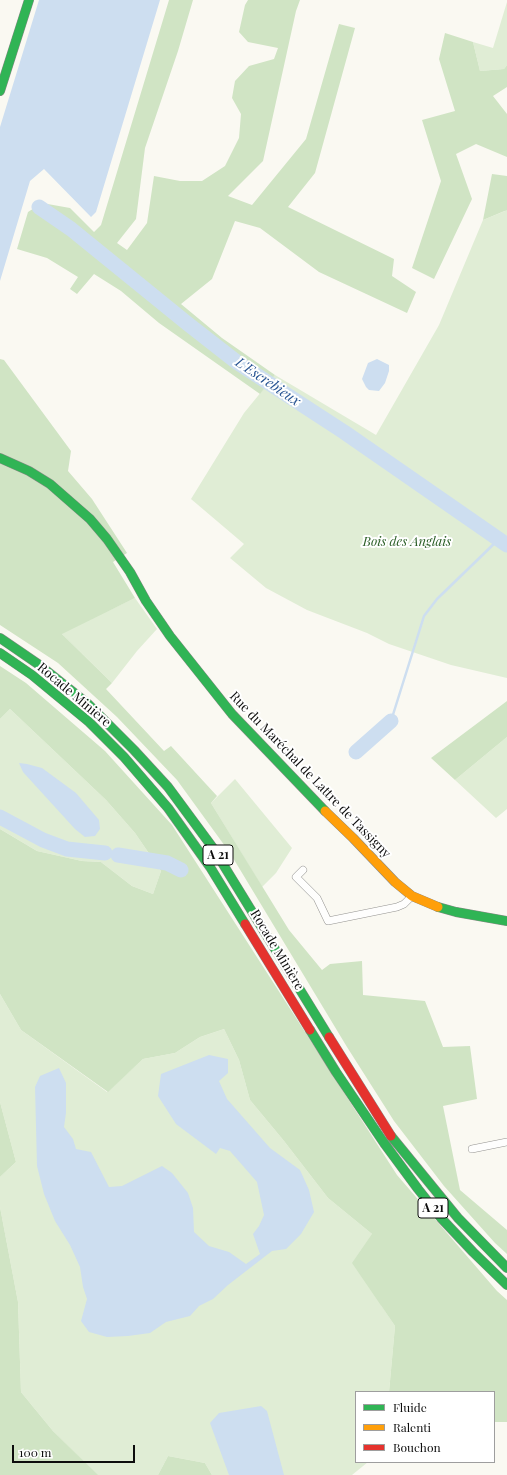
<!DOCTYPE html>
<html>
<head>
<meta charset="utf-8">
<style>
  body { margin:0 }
  #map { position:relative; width:507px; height:1475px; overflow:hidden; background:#faf9f2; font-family:"Playfair Display",serif }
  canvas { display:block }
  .legend { position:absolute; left:355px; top:1391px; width:140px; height:72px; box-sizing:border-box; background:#fff; border:1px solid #9e9e9e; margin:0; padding:5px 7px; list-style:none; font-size:12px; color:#0d0d0d }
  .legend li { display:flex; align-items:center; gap:8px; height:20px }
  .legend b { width:20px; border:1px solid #9e9e9e }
  .scale { position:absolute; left:12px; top:1445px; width:123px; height:18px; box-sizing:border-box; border:2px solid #0d0d0d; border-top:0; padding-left:5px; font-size:12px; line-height:14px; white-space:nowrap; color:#0d0d0d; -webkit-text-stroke:3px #fff; paint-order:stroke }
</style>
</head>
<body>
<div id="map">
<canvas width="507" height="1475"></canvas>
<ul class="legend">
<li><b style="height:5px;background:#30b455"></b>Fluide</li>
<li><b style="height:5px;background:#ff9f0a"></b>Ralenti</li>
<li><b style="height:5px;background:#e5322d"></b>Bouchon</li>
</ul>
<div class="scale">100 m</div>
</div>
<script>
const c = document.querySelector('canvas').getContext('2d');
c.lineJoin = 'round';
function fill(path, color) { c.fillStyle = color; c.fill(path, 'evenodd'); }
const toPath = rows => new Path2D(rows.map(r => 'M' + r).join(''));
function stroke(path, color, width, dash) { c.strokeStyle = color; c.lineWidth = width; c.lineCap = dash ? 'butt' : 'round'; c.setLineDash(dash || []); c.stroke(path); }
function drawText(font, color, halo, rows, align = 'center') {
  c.font = font + ' "Playfair Display",serif'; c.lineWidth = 4; c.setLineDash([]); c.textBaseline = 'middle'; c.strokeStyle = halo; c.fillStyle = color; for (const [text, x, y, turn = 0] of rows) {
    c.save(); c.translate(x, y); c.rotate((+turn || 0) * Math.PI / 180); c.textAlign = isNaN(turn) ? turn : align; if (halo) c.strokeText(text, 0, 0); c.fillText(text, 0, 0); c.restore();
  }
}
const green = toPath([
  [507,2,507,65,504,69,480,71,473,42,493,48],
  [507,201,507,678,451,665,389,644,367,633,307,610,266,588,230,558,244,544,191,499,244,413,275,375,376,435,439,325,483,220,505,211],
  [135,598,157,629,137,651,112,683,61,633],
  [10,709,106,800,135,833,161,871,153,894,132,886,101,862,82,861,37,851,0,829,0,719],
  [507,737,507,809,496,818,455,780],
  [235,779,292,848,276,873,262,887,211,803],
  [0,994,21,1030,107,1092,143,1059,175,1053,200,1037,224,1029,239,1060,250,1100,284,1141,328,1198,372,1234,381,1305,395,1326,389,1392,356,1392,356,1462,368,1462,352,1475,212,1475,205,1463,168,1456,158,1475,97,1475,53,1431,21,1392,18,1302,0,1207,0,1177,16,1162,0,1102]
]);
const forest = toPath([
  [169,0,193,0,178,51,145,148,136,219,117,243,127,250,147,223,154,176,180,181,202,181,225,166,239,138,241,114,232,98,235,81,249,66,274,59,278,48,248,42,239,32,245,5,248,0,300,0,296,11,263,161,228,196,252,205,306,139,339,24,355,28,315,173,288,207,394,259,392,276,416,292,407,313,319,272,260,228,235,221,212,279,181,304,222,338,275,375,260,394,159,323,121,291,94,274,77,294,70,289,78,277,47,258,17,249,28,212,42,203,70,208,94,232,101,225],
  [445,33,473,42,480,71,504,69,507,65,507,87,493,96,507,114,507,157,476,144,456,154,472,199,434,279,412,268,441,181,422,120,455,111,439,59],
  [492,174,507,176,507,210,483,220],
  [0,359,4,360,71,451,68,471,92,499,127,553,113,562,135,598,62,634,112,683,106,689,164,751,171,746,217,796,211,803,289,930,322,970,330,964,362,961,363,995,425,1001,443,1047,470,1046,477,1099,443,1106,460,1190,507,1230,507,1254,495,1243,444,1186,394,1121,347,1047,230,853,177,780,117,717,58,663,0,625],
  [0,666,26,683,105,751,172,825,397,1175,497,1291,507,1300,507,1422,494,1422,494,1392,389,1392,395,1326,352,1263,372,1234,328,1198,284,1141,250,1100,239,1060,224,1029,200,1037,175,1053,143,1059,108,1092,21,1030,0,994,0,829,37,851,82,861,101,862,132,886,153,894,161,871,135,833,106,800,10,709,0,719],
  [507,701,507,737,455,780,431,758],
  [0,1102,16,1162,0,1177],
  [0,1207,18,1302,21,1392,53,1431,98,1475,0,1475],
  [168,1456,205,1463,212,1475,158,1475]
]);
const water = toPath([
  [39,0,160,0,96,212,91,217,44,169,30,181,0,281,0,127],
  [377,359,389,365,389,371,385,383,379,391,369,390,366,387,362,379,368,363],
  [19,763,27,764,42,768,76,793,99,820,100,829,95,836,85,837,75,829,23,772],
  [209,1055,228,1059,228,1073,219,1081,227,1099,270,1148,300,1170,309,1190,314,1212,301,1234,286,1249,272,1251,228,1285,213,1299,199,1306,190,1316,166,1322,150,1333,128,1336,107,1337,89,1332,81,1321,87,1299,83,1287,80,1267,70,1245,55,1221,44,1194,37,1166,35,1087,40,1076,59,1068,66,1083,66,1113,64,1127,73,1139,76,1149,91,1152,109,1187,122,1186,162,1166,172,1173,188,1193,193,1208,194,1232,209,1246,229,1252,246,1264,260,1254,253,1234,259,1226,264,1215,257,1182,230,1151,220,1148,216,1154,176,1124,158,1096,161,1074],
  [261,1406,267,1411,284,1475,229,1475,210,1423,219,1413]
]);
const stream = toPath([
  [391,721,424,616,437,599,499,539]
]);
const river = toPath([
  [39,207,71,229,188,324,238,363,344,432,507,545],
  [356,752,391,721],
  [0,817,43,840,67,849,105,853],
  [118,855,167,863,181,870]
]);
const street = toPath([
  [303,870,296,877,317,898,328,921,397,907,404,904,412,896],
  [472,1149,507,1142]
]);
const fast = toPath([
  [0,91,29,0],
  [0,458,29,471,50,484,90,519,107,539,130,572,146,601,170,636,232,714,325,811],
  [0,638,38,664,88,704,134,750,168,787,213,848,329,1037],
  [0,653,32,675,89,722,124,757,168,808,210,867,245,924],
  [438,907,456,912,507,921],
  [310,1030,336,1072,384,1143,418,1189,441,1218,473,1252,507,1285],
  [391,1136,458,1218,507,1268]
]);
const slow = toPath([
  [325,811,353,838,395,882,412,896,438,907]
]);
const jam = toPath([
  [245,924,310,1030],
  [329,1037,391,1136]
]);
const shields = [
  [218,855,30],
  [433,1208,30]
];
const shieldNames = [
  ["A 21",218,855],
  ["A 21",433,1208]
];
const parkNames = [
  ["Bois des Anglais",407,542]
];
const streetNames = [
  ["Rocade Minière",74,695,40],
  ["Rue du Maréchal de Lattre de Tassigny",310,775,46],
  ["Rocade Minière",277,950,59]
];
const waterNames = [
  ["L'Escrebieux",268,382,34]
];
fill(green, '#e0edd5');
fill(forest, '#d0e4c4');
fill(water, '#cddef0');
stroke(stream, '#cddef0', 2.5);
stroke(river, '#cddef0', 15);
stroke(street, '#949390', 8);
stroke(fast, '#8a8a87', 10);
stroke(slow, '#8a8a87', 10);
stroke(jam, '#8a8a87', 10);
stroke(street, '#fefefd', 7);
stroke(fast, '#30b455', 9);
stroke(slow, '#ff9f0a', 9);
stroke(jam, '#e5322d', 9);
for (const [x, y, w] of shields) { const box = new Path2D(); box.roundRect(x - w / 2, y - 10, w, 20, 3); c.fillStyle = '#fff'; c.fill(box); stroke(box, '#0d0d0d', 1); }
drawText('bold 12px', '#0d0d0d', null, shieldNames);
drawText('italic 13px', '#295d25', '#fff', parkNames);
drawText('13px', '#0d0d0d', '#fff', streetNames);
drawText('italic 14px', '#255291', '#fff', waterNames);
</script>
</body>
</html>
